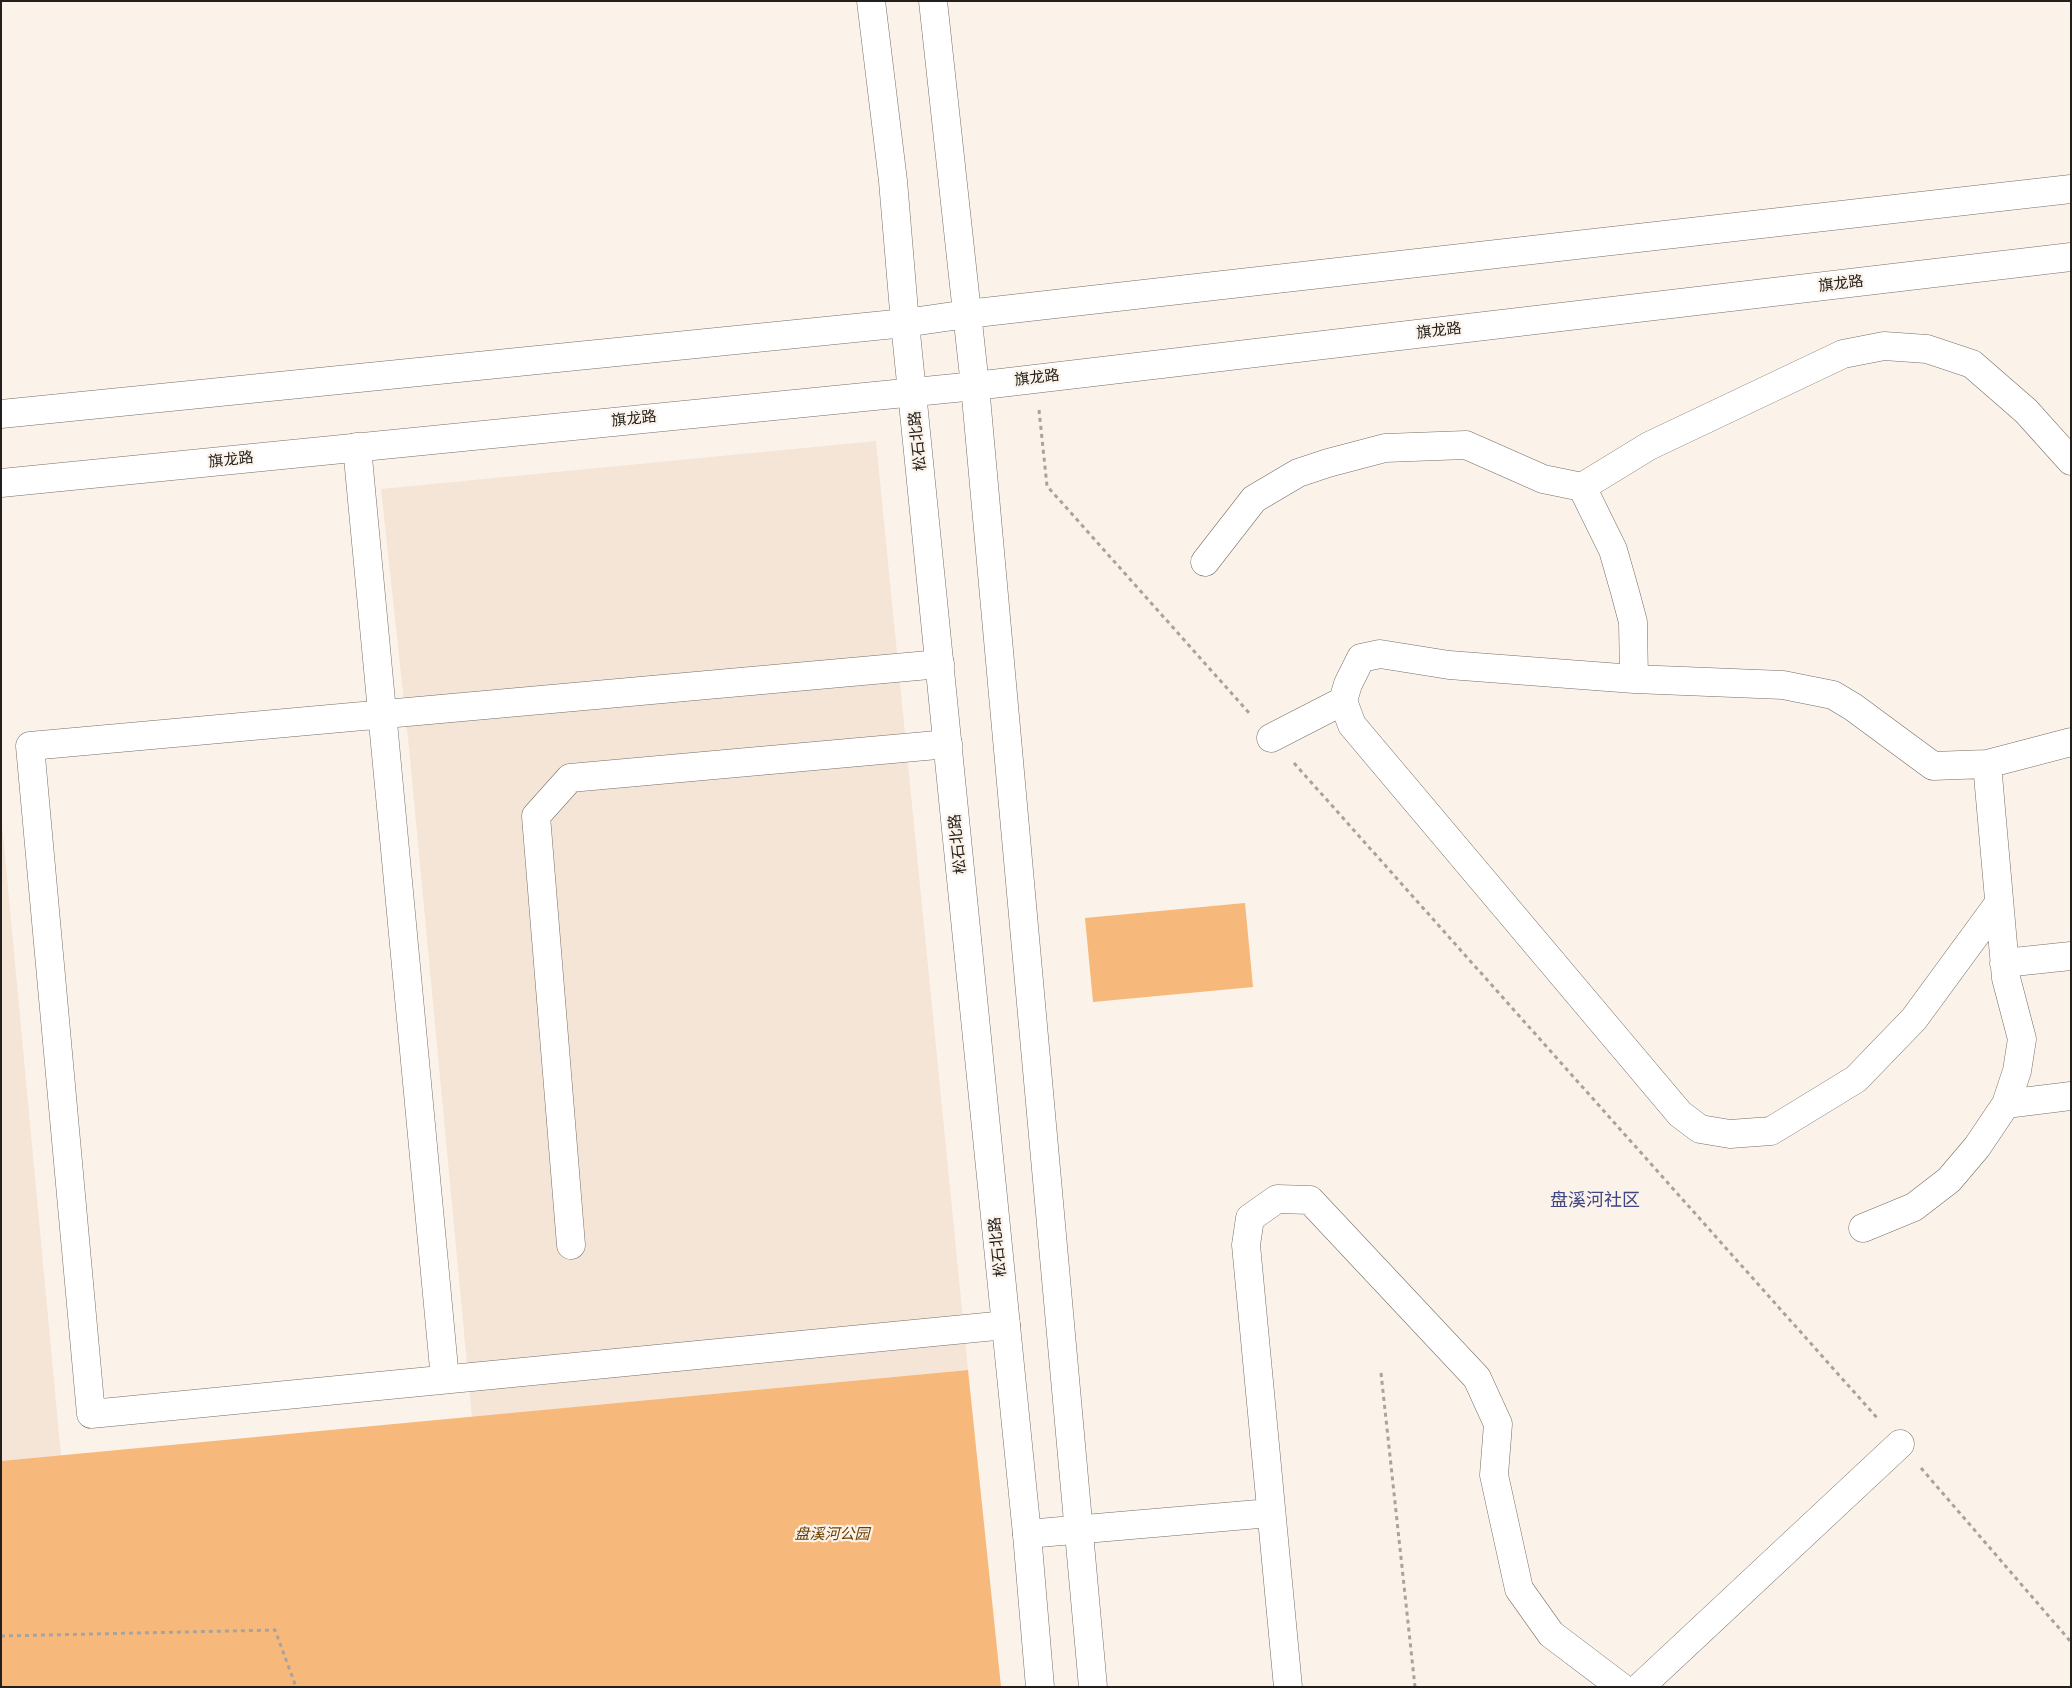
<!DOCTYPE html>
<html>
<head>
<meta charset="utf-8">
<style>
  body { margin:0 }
  #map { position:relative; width:2072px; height:1688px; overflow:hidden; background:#fbf2e9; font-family:Literata,serif }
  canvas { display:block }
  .frame { position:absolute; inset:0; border:2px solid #221f1c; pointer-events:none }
</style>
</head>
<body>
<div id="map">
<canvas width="2072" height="1688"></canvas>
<div class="frame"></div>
</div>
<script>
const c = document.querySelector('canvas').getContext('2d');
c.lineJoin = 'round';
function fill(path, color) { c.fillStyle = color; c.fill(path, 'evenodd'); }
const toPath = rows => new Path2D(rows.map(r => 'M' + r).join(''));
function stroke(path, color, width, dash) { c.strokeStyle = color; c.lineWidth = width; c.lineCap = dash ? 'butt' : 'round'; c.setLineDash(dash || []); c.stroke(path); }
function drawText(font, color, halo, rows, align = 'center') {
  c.font = font + ' Literata,"Noto Sans SC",serif'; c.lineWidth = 4.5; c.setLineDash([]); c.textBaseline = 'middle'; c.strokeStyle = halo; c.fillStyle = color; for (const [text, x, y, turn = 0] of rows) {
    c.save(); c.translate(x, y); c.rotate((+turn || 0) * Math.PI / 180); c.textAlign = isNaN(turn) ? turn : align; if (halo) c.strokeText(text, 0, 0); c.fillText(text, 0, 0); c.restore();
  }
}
const built = toPath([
  [876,441,968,1370,472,1417,409,748,381,489],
  [1,813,61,1456,1,1461]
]);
const green = toPath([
  [1245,903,1253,987,1093,1002,1085,918],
  [968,1370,1001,1687,1,1687,1,1461]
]);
const path = toPath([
  [1039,410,1047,486,1250,714],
  [1294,763,1879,1420],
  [1381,1373,1415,1687],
  [1921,1468,2071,1642],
  [1,1636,275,1630,296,1687]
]);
const minor = toPath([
  [357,447,445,1379],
  [1582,487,1613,550,1625,592,1633,622,1634,679],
  [1205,562,1254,499,1298,473,1328,463,1385,448,1466,445,1543,479,1582,487,1649,446,1843,354,1884,346,1927,349,1972,364,2026,411,2071,461],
  [940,664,30,746,91,1414,1006,1325],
  [1271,738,1343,701],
  [1999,903,1914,1019,1856,1079,1771,1131,1730,1134,1700,1129,1680,1114,1352,725,1343,701,1348,684,1361,658,1380,654,1449,665,1634,679,1783,685,1833,695,1853,707,1933,766,1987,764,2071,742],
  [2004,963,2071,956],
  [2006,1104,2071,1096],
  [1863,1228,1914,1207,1949,1180,1977,1147,2006,1104,2017,1071,2022,1039,2006,978,1987,764],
  [571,1245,536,816,570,778,948,744],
  [1027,1534,1270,1513],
  [1288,1687,1246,1245,1250,1218,1277,1199,1310,1200,1477,1378,1498,1424,1494,1475,1519,1589,1551,1634,1621,1687],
  [1640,1687,1900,1444]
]);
const major = toPath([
  [871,1,893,181,905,323,1027,1534,1040,1687],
  [933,1,975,386,1093,1687],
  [1,414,905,323,967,314,2071,189],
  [1,483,975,386,2071,257]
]);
const streetNames = [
  ["旗龙路",1841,284,-7],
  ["旗龙路",1439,331,-7],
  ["旗龙路",1037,378,-7],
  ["旗龙路",634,419,-6],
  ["松石北路",918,441,-96],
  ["旗龙路",231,460,-6],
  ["松石北路",958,844,-96],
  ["松石北路",998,1247,-96]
];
const parkNames = [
  ["盘溪河公园",832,1535]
];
const quarterNames = [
  ["盘溪河社区",1595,1201]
];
fill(built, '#f5e5d7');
fill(green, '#f6b87b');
stroke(minor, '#766d66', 29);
stroke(major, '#766d66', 29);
stroke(path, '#a9a39c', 3, [4, 4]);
stroke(minor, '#fff', 28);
stroke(major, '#fff', 28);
drawText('15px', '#221f1c', '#fbf2e9', streetNames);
drawText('italic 15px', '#6c3e00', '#fbf2e9', parkNames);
drawText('18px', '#3e4783', '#fbf2e9', quarterNames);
</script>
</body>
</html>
